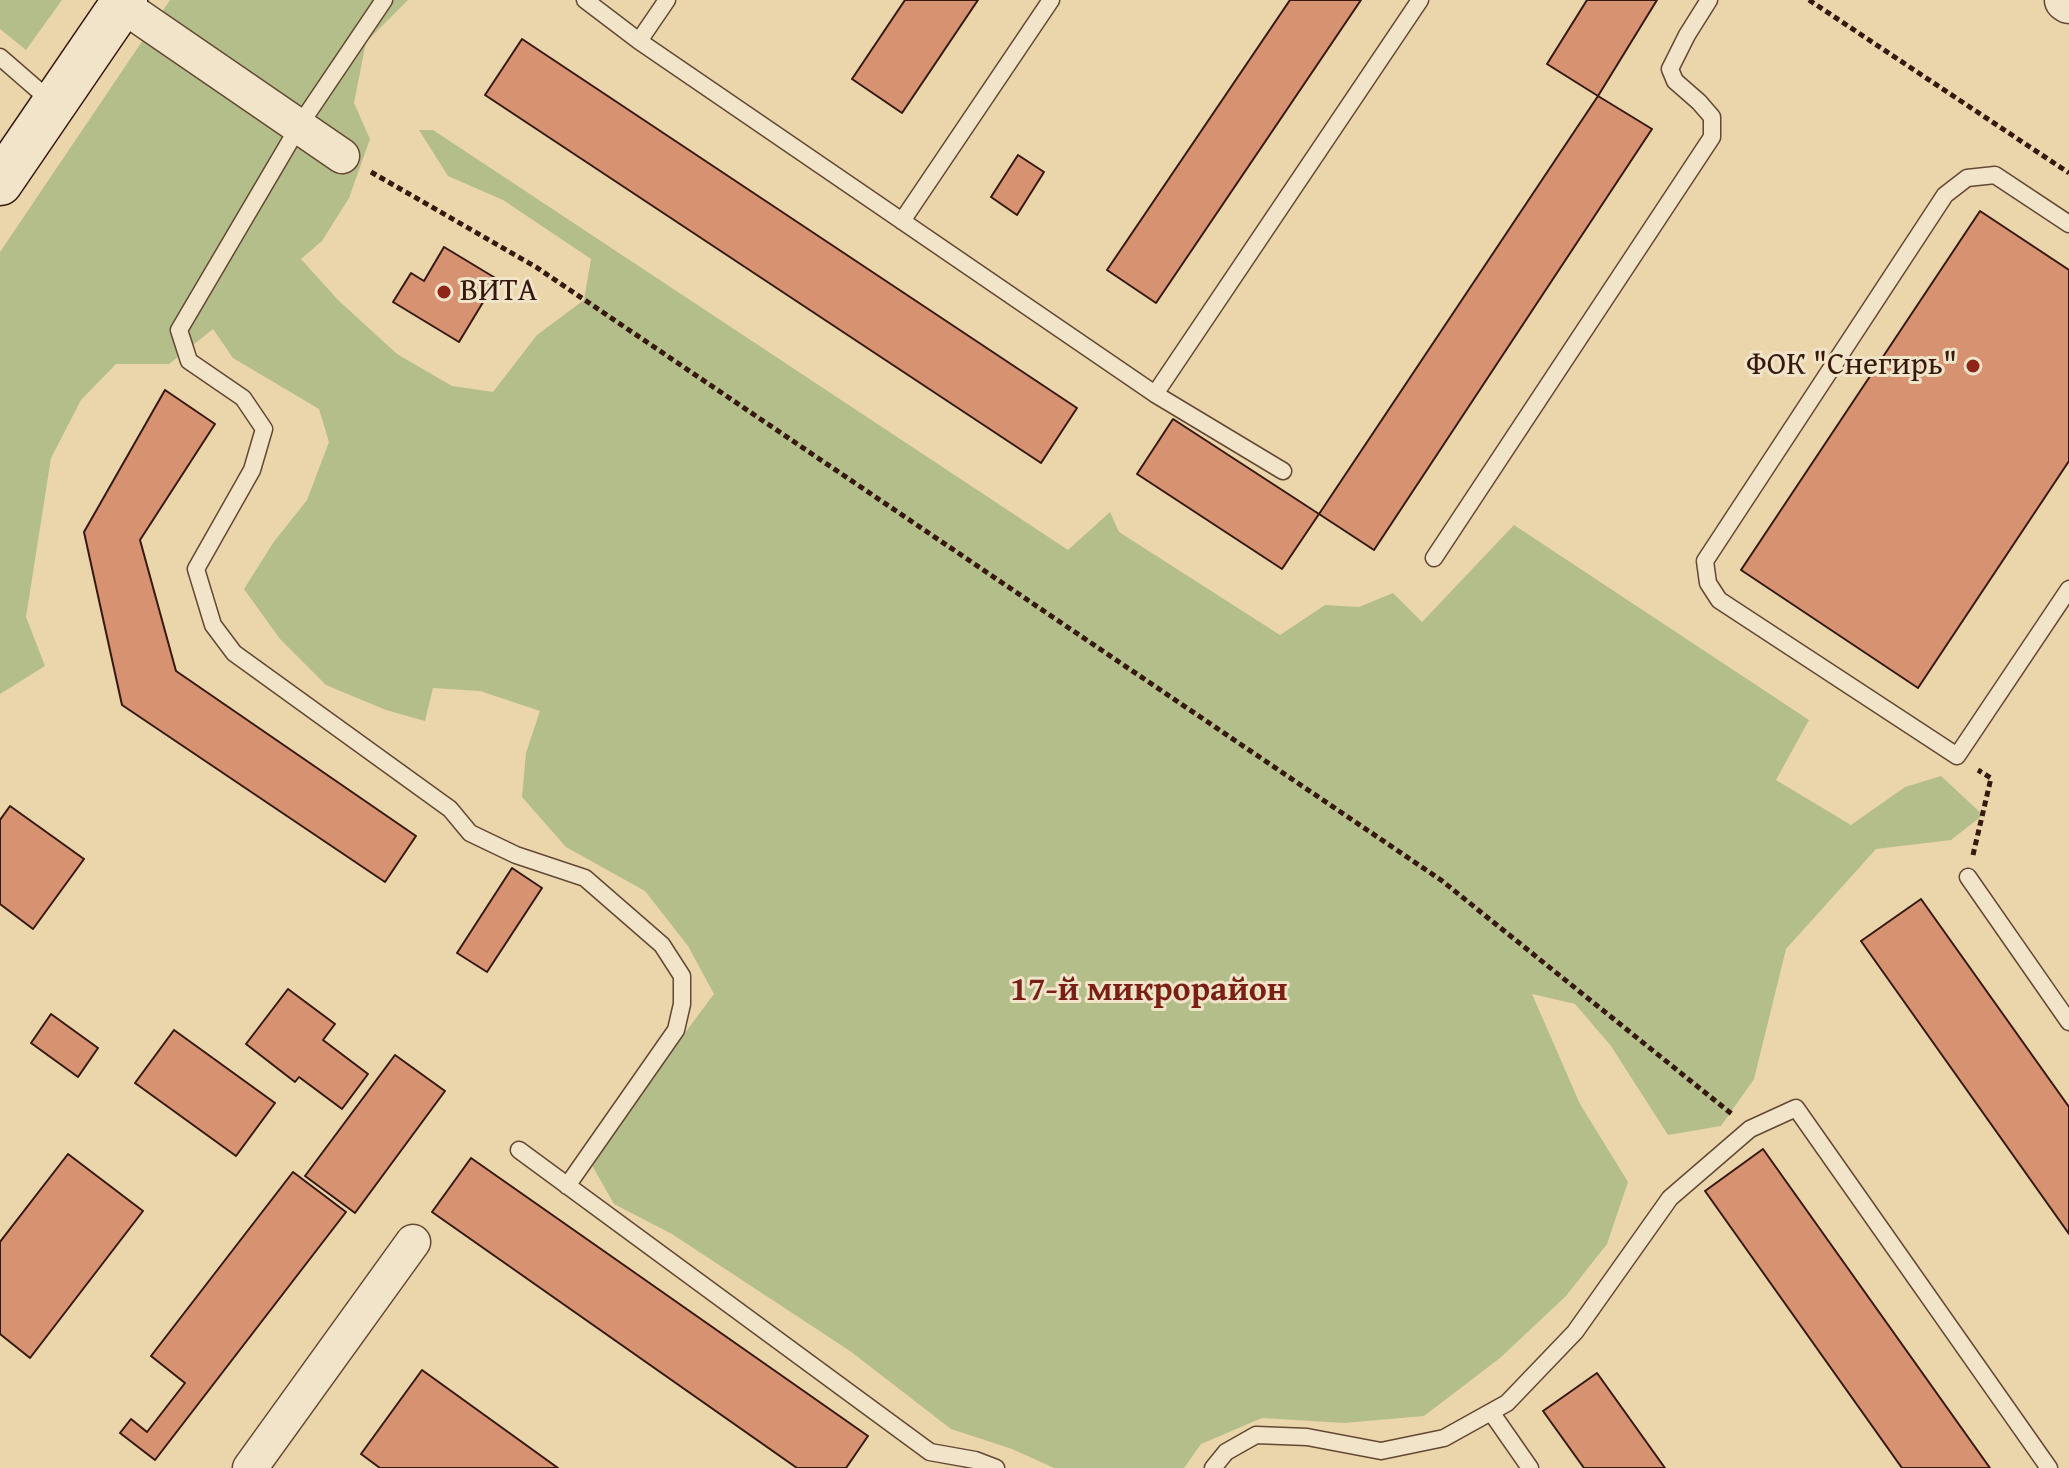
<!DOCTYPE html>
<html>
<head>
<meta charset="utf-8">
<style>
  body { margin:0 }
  canvas { display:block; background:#ebd5ab }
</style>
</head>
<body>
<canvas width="2069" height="1468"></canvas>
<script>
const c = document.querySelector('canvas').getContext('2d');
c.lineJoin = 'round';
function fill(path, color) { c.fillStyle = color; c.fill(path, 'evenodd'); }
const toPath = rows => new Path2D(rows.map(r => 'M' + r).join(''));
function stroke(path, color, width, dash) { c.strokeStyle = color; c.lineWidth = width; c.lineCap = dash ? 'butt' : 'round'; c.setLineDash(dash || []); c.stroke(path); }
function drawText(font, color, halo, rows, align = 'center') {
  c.font = font + ' "Gentium Book Plus",serif'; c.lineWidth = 6; c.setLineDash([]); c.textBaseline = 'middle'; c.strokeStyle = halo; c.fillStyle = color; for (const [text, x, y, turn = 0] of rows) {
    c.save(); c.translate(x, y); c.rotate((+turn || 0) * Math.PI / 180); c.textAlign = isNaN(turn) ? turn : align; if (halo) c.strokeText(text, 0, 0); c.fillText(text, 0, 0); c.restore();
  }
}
const green = toPath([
  [0,0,62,0,26,50,0,29],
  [170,0,408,0,366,42,354,103,370,139,349,198,322,241,301,259,338,300,397,354,452,386,493,392,537,335,584,300,591,259,503,200,448,176,419,130,433,130,1068,550,1110,512,1119,532,1280,635,1325,605,1359,607,1393,593,1422,622,1514,525,1809,720,1776,780,1851,825,1905,787,1941,776,1983,815,1951,840,1876,849,1786,949,1754,1079,1721,1126,1668,1135,1611,1046,1575,1004,1532,994,1580,1104,1628,1182,1607,1244,1566,1296,1500,1358,1424,1416,1344,1423,1262,1418,1201,1444,1184,1468,1054,1468,1012,1449,951,1429,850,1351,672,1234,614,1204,585,1153,640,1093,714,994,688,946,645,891,566,847,522,797,526,753,540,711,480,691,433,688,425,721,386,710,326,685,280,639,244,589,273,543,307,500,329,442,319,409,233,358,213,329,169,364,116,364,81,400,51,458,26,617,45,666,0,694,0,252]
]);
const building = toPath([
  [905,0,978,0,902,113,852,79,905,0],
  [1290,0,1361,0,1156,303,1107,270,1290,0],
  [1587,0,1657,0,1598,96,1547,64,1587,0],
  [522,39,1077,408,1041,463,485,95,522,39],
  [1598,96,1652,129,1374,550,1319,514,1598,96],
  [1018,155,1044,172,1017,215,991,197,1018,155],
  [1980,211,2069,270,2069,461,1918,688,1741,570,1980,211],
  [444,247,497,279,459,342,393,302,411,273,424,281,444,247],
  [165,390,215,424,140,540,176,671,416,836,385,882,122,705,84,532,165,390],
  [1173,419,1319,514,1282,569,1137,474,1173,419],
  [10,806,84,859,33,929,0,904,0,820,10,806],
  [512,868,542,888,487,972,457,953,512,868],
  [1921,899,2069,1107,2069,1234,1861,941,1921,899],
  [288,989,335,1024,323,1040,368,1074,342,1109,299,1077,295,1082,246,1044,288,989],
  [51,1014,98,1048,78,1077,31,1043,51,1014],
  [174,1030,275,1103,236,1156,135,1083,174,1030],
  [395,1055,445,1091,355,1213,305,1176,395,1055],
  [1763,1149,1990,1468,1902,1468,1705,1191,1763,1149],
  [68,1154,143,1211,30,1358,0,1334,0,1242,68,1154],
  [471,1158,868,1436,846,1468,797,1468,432,1212,471,1158],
  [293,1172,346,1212,155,1460,120,1433,131,1419,147,1432,185,1383,151,1356,293,1172],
  [422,1370,558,1468,380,1468,361,1454,422,1370],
  [1597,1373,1665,1468,1584,1468,1543,1411,1597,1373]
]);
const path = toPath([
  [1809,0,2069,173],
  [371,172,536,267,1441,880,1733,1115],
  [1973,855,1991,778,1978,770]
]);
const service = toPath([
  [384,0,299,126,179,330,189,361,243,398,264,429,252,470,196,569,213,625,234,653,450,809,470,833,516,855,585,878,662,945,682,976,682,1004,676,1030,567,1186],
  [585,0,639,41,1155,394,1283,471],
  [639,41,667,0],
  [0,57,53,103],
  [902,221,1051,0],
  [2069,224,1995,175,1967,178,1945,195,1705,561,1708,583,1719,600,1957,756,2069,589],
  [1155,394,1420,0],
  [1434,558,1712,137,1712,117,1699,102,1675,81,1670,69,1687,35,1709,0],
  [1968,877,2069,1022],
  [519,1150,930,1452,975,1460,996,1468],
  [1491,1412,1530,1468],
  [1213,1468,1226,1452,1256,1435,1307,1437,1381,1451,1444,1438,1507,1403,1575,1332,1670,1198,1750,1129,1796,1108,2049,1468]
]);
const minor = toPath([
  [122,5,342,156],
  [250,1468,413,1242]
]);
const tertiary = toPath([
  [2066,0,2069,2]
]);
const secondary = toPath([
  [0,183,125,0]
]);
const markers = [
  [444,292,8,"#8f2418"],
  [1973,366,8,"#8f2418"]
];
const poiNames = [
  ["ВИТА",460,292],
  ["ФОК \"Снегирь\"",1957,366,"right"]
];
const neighbourhoodNames = [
  ["17-й микрорайон",1149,991]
];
fill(green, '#b4be8b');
fill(building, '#d69271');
stroke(building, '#36190c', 2);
stroke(service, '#634834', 19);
stroke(minor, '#634834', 37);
stroke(tertiary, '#634834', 45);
stroke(secondary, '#36190c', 47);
stroke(path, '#36190c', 5, [6, 4]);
stroke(service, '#f2e4c8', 16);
stroke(minor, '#f2e4c8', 34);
stroke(tertiary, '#f2e4c8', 42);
stroke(secondary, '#f2e4c8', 44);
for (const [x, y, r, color] of markers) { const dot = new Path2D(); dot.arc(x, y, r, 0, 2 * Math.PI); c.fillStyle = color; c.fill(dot); stroke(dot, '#f2e4c8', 3); }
drawText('32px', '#36190c', '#f2e4c8', poiNames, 'left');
drawText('bold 34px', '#7a1f14', '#f2e4c8', neighbourhoodNames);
</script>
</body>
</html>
